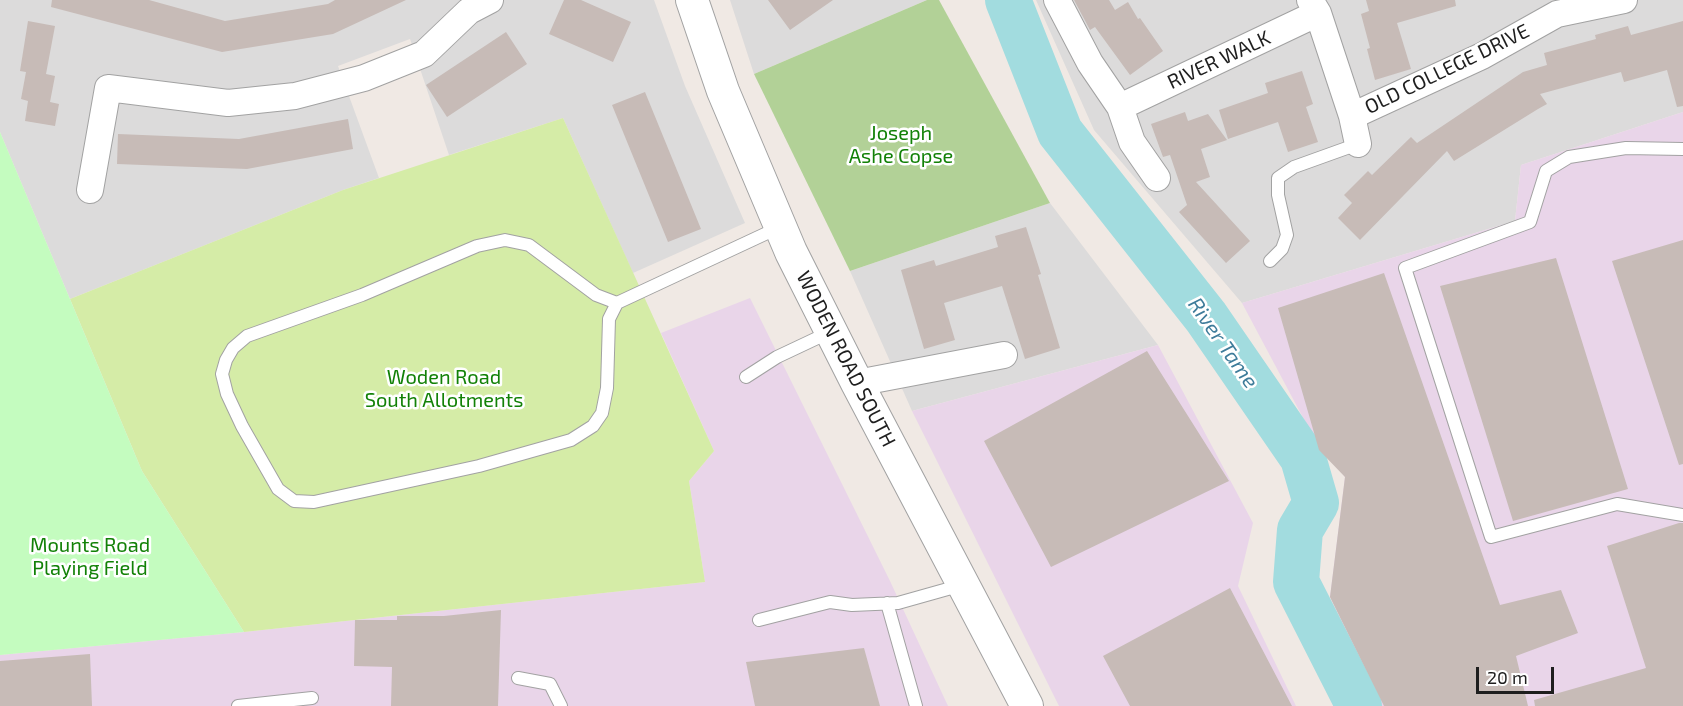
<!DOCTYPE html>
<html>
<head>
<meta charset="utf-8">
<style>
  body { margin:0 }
  #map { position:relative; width:1683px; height:706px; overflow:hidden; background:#f0e9e4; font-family:"Exo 2",sans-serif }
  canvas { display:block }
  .scale { position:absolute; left:1476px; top:667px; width:78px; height:27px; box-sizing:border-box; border:3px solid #1e1e1e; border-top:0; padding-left:8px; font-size:18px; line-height:21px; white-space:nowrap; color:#1e1e1e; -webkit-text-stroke:4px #fff; paint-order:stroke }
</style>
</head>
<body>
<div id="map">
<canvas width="1683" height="706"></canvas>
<div class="scale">20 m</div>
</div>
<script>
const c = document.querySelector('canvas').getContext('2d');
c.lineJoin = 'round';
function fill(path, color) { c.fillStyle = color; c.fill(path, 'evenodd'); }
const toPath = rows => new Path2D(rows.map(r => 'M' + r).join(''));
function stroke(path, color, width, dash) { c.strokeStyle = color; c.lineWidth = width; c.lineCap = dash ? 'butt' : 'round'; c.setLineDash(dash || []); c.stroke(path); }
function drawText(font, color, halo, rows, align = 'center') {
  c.font = font + ' "Exo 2",sans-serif'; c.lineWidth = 5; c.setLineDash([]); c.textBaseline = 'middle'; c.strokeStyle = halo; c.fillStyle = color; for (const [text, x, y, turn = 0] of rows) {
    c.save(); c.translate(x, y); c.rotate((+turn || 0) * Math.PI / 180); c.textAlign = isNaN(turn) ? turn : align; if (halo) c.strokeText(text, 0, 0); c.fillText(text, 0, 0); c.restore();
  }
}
const residential = toPath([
  [0,0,654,0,685,86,745,223,633,273,563,118,449,155,410,39,338,66,379,178,343,190,70,299,0,132],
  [730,0,927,0,754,74],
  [1036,0,1683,0,1683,112,1521,165,1515,221,1242,303,1094,130],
  [1050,203,1158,345,912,411,850,271]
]);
const industrial = toPath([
  [1683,112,1683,706,1382,706,1330,597,1345,477,1317,444,1242,303,1515,221,1521,165],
  [750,298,890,581,948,706,0,706,0,655,244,632,705,582,689,481,714,451,661,333],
  [1158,345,1253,523,1238,586,1296,706,1059,706,912,411]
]);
const grass = toPath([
  [563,118,714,451,689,481,705,582,244,632,142,471,70,299,343,190]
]);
const forest = toPath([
  [927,0,939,0,1050,203,850,271,754,74]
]);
const park = toPath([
  [0,132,142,471,244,632,0,655]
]);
const river = toPath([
  [1008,0,1060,132,1206,317,1303,458,1316,503,1300,530,1296,582,1359,706]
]);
const building = toPath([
  [52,0,149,0,225,21,328,4,335,0,406,0,333,34,222,52,51,7],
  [564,0,581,0,631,22,613,62,549,34],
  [768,0,833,0,790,30],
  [1074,0,1109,0,1115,10,1128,2,1138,19,1140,18,1163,51,1130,75,1095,27,1090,30],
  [1366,0,1455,0,1456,6,1397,23,1411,69,1375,80,1367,49,1370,48,1361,14,1369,11],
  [28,21,55,26,46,74,55,76,50,102,59,104,55,126,25,121,28,101,21,99,26,72,20,71],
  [1683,21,1683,106,1677,107,1667,70,1624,82,1621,72,1540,94,1547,104,1538,109,1454,161,1447,151,1360,240,1338,218,1352,203,1344,195,1368,171,1372,175,1411,137,1417,143,1523,72,1547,65,1544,53,1596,39,1595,35,1628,26,1631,35],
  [506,32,527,64,447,117,426,85],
  [1302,71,1313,104,1306,107,1318,142,1288,152,1278,122,1228,139,1219,110,1268,93,1265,83],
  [645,92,701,229,668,242,612,105],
  [1185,112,1188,121,1208,114,1227,140,1201,149,1210,177,1196,182,1250,241,1226,263,1179,212,1187,205,1170,155,1163,157,1151,124],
  [348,119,353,149,247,169,117,164,118,134,239,139],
  [1026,227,1041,274,1038,275,1060,348,1025,359,1002,286,944,303,955,340,924,349,901,270,934,260,936,266,998,247,995,236],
  [1683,240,1683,464,1679,465,1612,261],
  [1556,258,1628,489,1513,521,1440,286],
  [1384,273,1500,605,1561,590,1578,633,1516,656,1528,706,1384,706,1330,597,1345,477,1319,450,1278,308],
  [1147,351,1229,481,1051,567,984,441],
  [1679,523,1683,523,1683,706,1535,706,1534,700,1646,668,1607,546],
  [1230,588,1292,706,1130,706,1103,656],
  [501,610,498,706,391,706,392,667,354,666,355,620,397,620,397,616,444,616],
  [864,648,880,706,755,706,746,662],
  [90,654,92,706,0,706,0,661]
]);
const service = toPath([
  [1683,149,1626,148,1569,157,1546,171,1530,222,1405,268,1491,537,1617,504,1683,515],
  [1270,261,1282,249,1287,235,1278,195,1278,178,1294,167,1358,144],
  [617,303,596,295,529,245,505,240,477,246,362,295,247,336,233,348,226,360,222,374,227,394,242,426,278,489,294,501,314,502,479,466,571,440,593,426,602,413,607,388,609,319,617,303,780,227],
  [746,377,777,357,830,332],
  [887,603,916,706],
  [759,620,830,602,852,605,898,603,962,585],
  [518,678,550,684,561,706],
  [238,706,312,698]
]);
const minor = toPath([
  [1057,0,1090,63,1120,107,1132,142,1157,178],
  [1310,0,1318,13,1352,116,1482,56,1557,14,1624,0],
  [1120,107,1318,13],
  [1352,116,1358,144],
  [90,190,108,88,228,103,295,96,364,78,424,54,469,11,490,0],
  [857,383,1004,355]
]);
const tertiary = toPath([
  [692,0,723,91,791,252,857,383,1027,706]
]);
const streetNames = [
  ["RIVER WALK",1219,60,-25],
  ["OLD COLLEGE DRIVE",1447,69,-26],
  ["WODEN ROAD SOUTH",846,359,63]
];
const parkNames = [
  ["Joseph",901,133],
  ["Ashe Copse",901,156],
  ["Woden Road",444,377],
  ["South Allotments",444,400],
  ["Mounts Road",90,545],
  ["Playing Field",90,568]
];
const waterNames = [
  ["River Tame",1223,343,55]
];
fill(residential, '#dcdbdb');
fill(industrial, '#e9d5e9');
fill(grass, '#d5eca7');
fill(forest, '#b2d197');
fill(park, '#c4fcbf');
stroke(river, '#a2dcdf', 46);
fill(building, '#c7bbb7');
stroke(service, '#a2a2a2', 14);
stroke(minor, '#a2a2a2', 28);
stroke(tertiary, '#a2a2a2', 34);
stroke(service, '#fff', 12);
stroke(minor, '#fff', 26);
stroke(tertiary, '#fff', 32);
drawText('20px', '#1e1e1e', '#fff', streetNames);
drawText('20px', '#128107', '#fff', parkNames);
drawText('italic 21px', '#3e7c9a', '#fff', waterNames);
</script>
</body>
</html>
